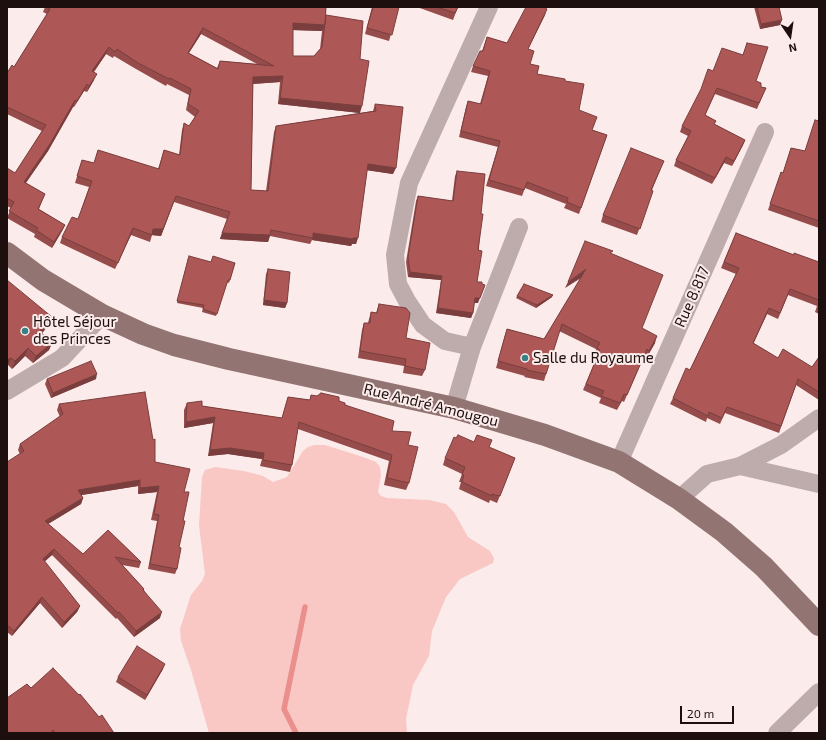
<!DOCTYPE html>
<html>
<head>
<meta charset="utf-8">
<style>
  body { margin:0 }
  #map { position:relative; width:826px; height:740px; overflow:hidden; background:#fbebea; font-family:"Exo 2",sans-serif }
  canvas { display:block }
  .frame { position:absolute; inset:0; border:8px solid #1c0f0e; pointer-events:none }
  .north { position:absolute; left:770px; top:16px; width:40px; height:40px; -webkit-text-stroke:3px #fbebea; paint-order:stroke; rotate:167deg; font-size:11px; font-weight:700; line-height:16px; text-align:center; color:#1c0f0e }
  .north::after { content:''; display:block; margin:auto; width:14px; height:18px; background:#1c0f0e; clip-path:polygon(50% 0,100% 100%,50% 72%,0 100%) }
  .scale { position:absolute; left:680px; top:706px; width:54px; height:18px; box-sizing:border-box; border:2px solid #1c0f0e; border-top:0; padding-left:5px; font-size:12px; line-height:14px; white-space:nowrap; color:#1c0f0e; -webkit-text-stroke:3px #fbebea; paint-order:stroke }
</style>
</head>
<body>
<div id="map">
<canvas width="826" height="740"></canvas>
<div class="frame"></div>
<div class="north">N</div>
<div class="scale">20 m</div>
</div>
<script>
const c = document.querySelector('canvas').getContext('2d');
c.lineJoin = 'round';
function fill(path, color) { c.fillStyle = color; c.fill(path, 'evenodd'); }
const toPath = rows => new Path2D(rows.map(r => 'M' + r).join(''));
function stroke(path, color, width, dash) { c.strokeStyle = color; c.lineWidth = width; c.lineCap = dash ? 'butt' : 'round'; c.setLineDash(dash || []); c.stroke(path); }
function drawText(font, color, halo, rows, align = 'center') {
  c.font = font + ' "Exo 2",sans-serif'; c.lineWidth = 4; c.setLineDash([]); c.textBaseline = 'middle'; c.strokeStyle = halo; c.fillStyle = color; for (const [text, x, y, turn = 0] of rows) {
    c.save(); c.translate(x, y); c.rotate((+turn || 0) * Math.PI / 180); c.textAlign = isNaN(turn) ? turn : align; if (halo) c.strokeText(text, 0, 0); c.fillText(text, 0, 0); c.restore();
  }
}
const green = toPath([
  [314,445,325,445,366,458,376,462,380,467,381,475,378,492,381,496,387,498,429,500,446,504,454,512,468,537,490,551,494,558,493,563,460,579,446,597,432,631,429,656,413,685,406,719,407,733,209,733,191,670,181,641,180,629,191,595,202,581,205,574,199,525,202,477,205,470,215,467,244,471,263,476,273,482,287,477,303,451,308,447]
]);
const stream = toPath([
  [296,733,284,709,305,607]
]);
const minor = toPath([
  [472,347,445,341,423,325,407,301,398,284,395,255,409,183,489,7],
  [7,391,62,358,102,315],
  [454,408,472,347,519,227],
  [619,462,765,132],
  [740,466,781,445,819,418],
  [679,499,707,474,740,466,819,484],
  [777,733,819,692]
]);
const major = toPath([
  [7,253,43,280,102,315,143,334,174,345,229,359,454,408,545,435,619,462,679,499,724,532,764,567,819,625]
]);
const wall = toPath([
  [45,7,326,7,325,17,360,59,360,113,278,104,280,82,253,84,251,190,266,191,274,132,276,126,373,111,375,104,393,174,367,170,356,244,352,244,351,246,312,240,310,244,270,236,268,242,220,239,227,219,174,202,161,236,152,235,150,242,131,235,115,269,60,243,62,237,78,219,89,187,75,183,82,160,94,163,98,150,158,169,164,150,179,155,182,130,184,123,189,126,195,117,186,110,189,95,167,84,166,86,136,69,114,56,113,58,106,54,94,72,94,80,87,92,84,91,74,107,73,107,48,151,26,183,45,194,39,209,65,225,62,231,52,248,34,237,35,234,7,218,11,208,7,206,7,168,15,173,42,131,7,114,7,73,14,67,47,14,43,12],
  [293,30,322,31,320,49,314,56,293,56],
  [201,34,257,64,220,61,217,68,189,53],
  [372,7,399,7,389,41,365,34],
  [417,7,458,7,453,20],
  [754,7,779,7,780,25,760,29],
  [545,15,528,49,530,64,537,74,565,81,579,110,592,130,607,135,579,214,564,208,566,204,525,188,522,196,486,186,498,147,459,137,466,107,468,101,480,104,488,76,471,72,473,66,482,51,487,37,507,43],
  [747,43,756,81,761,87,766,88,757,109,715,94,705,115,716,121,714,124,745,140,743,145,732,166,724,163,712,184,674,166,676,160,688,136,680,132,682,126,713,71,743,55],
  [815,120,819,121,819,228,768,210,781,172,783,173,791,148,805,151],
  [661,168,652,190,653,191,637,235,601,222,603,215],
  [457,171,481,214,477,282,478,303,474,303,473,313,471,318,436,313,441,280,408,277,406,262,416,201,418,196,452,201,455,176],
  [736,233,794,255,819,262,819,314,815,312,817,306,788,295,778,319,767,314,753,343,778,358,812,367,819,357,819,400,796,385,779,433,725,413,720,424,707,418,706,422,670,404,673,398,690,370,736,274,721,268],
  [612,254,642,329,655,343,647,357,644,356,624,402,622,401,617,410,599,403,601,398,583,390,597,357,594,355,596,349,559,331,544,381,524,377,525,376,496,368,505,335,507,329,544,339,581,278,565,288],
  [188,258,211,262,235,263,229,283,227,282,216,316,202,312,203,308,177,303],
  [268,269,287,303,285,308,263,305,266,274],
  [7,280,49,324,42,333,52,343,49,350,33,363,25,356,12,369,8,365],
  [517,296,552,297,536,308,516,298],
  [379,304,406,338,425,370,422,376,403,373,404,366,358,358,362,330,364,323,368,323,369,319,371,312,376,313],
  [47,379,96,379,51,398,45,384],
  [311,395,339,401,392,431,408,445,409,483,406,490,384,485,389,461,298,429,292,465,290,472,260,466,262,459,228,454,208,456,213,423,184,428,184,410,187,403,202,406,282,418,288,397,310,400],
  [59,404,155,462,184,492,183,521,179,547,177,569,175,574,148,569,157,521,151,520,157,492,138,494,138,486,81,495,83,498,81,504,48,524,83,554,108,530,141,562,139,568,122,565,144,589,144,590,160,618,134,637,117,618,116,619,52,555,44,561,80,606,77,612,62,628,40,603,12,636,7,632,7,462,20,454,18,450,20,444,60,417,57,410],
  [474,442,515,458,497,503,490,500,489,503,459,489,461,482,459,482,462,474,443,465,445,458],
  [163,669,145,700,116,682,118,677],
  [31,688,79,695,114,733,7,733]
]);
const shadedWall = toPath([
  [547,9,545,15,525,55,528,49],
  [782,20,780,25,760,29,761,24],
  [293,23,325,25,322,31,291,30],
  [203,28,201,34,185,59,188,53],
  [109,47,106,54,90,77,92,71],
  [97,74,94,80,87,92,89,86],
  [283,76,280,82,251,84,253,77],
  [87,84,84,91,74,107,77,101],
  [280,98,362,106,360,113,278,104],
  [75,100,73,107,48,151,22,188,24,182],
  [745,140,743,145,732,166,734,161],
  [726,157,724,163,712,184,715,178],
  [368,164,396,168,393,174,365,170],
  [176,196,161,236,151,235,153,229],
  [65,225,62,231,52,248,54,242],
  [133,228,131,235,115,269,118,263],
  [222,233,270,235,268,242,220,239],
  [313,233,353,238,358,238,356,244,352,244,351,246,312,240],
  [586,269,583,276,565,288,568,282],
  [410,272,442,276,441,280,408,277],
  [485,285,478,303,473,303,475,298],
  [553,295,552,297,536,308,537,305],
  [264,300,287,303,285,308,263,305],
  [438,308,473,313,471,318,436,313],
  [769,308,767,314,751,349,753,343],
  [52,317,49,324,38,339,40,331],
  [657,336,655,343,647,357,649,351],
  [52,343,49,350,33,363,36,356],
  [28,348,25,356,12,369,15,361],
  [11,358,8,365,7,366,7,360],
  [97,374,96,379,51,398,53,393],
  [215,417,213,423,184,428,186,422],
  [230,448,264,453,262,459,228,454,208,456,210,450],
  [140,480,138,486,76,496,78,490],
  [159,486,157,492,138,494,140,488],
  [83,498,81,504,43,527,45,521],
  [54,549,52,555,41,565,43,559],
  [42,597,40,603,12,636,14,631],
  [80,606,77,612,62,628,64,622],
  [162,612,160,618,134,637,136,631],
  [165,664,163,669,145,700,147,695]
]);
const building = toPath([
  [47,7,326,7,325,25,293,23,293,56,314,56,322,47,326,15,363,21,360,59,369,61,362,106,280,98,283,76,253,77,251,190,268,191,276,126,376,111,375,104,403,107,396,168,368,164,358,238,353,238,353,239,313,233,313,238,271,230,270,235,222,233,230,212,176,196,163,229,153,229,152,235,133,228,118,263,62,237,72,217,78,219,92,181,77,176,82,160,94,163,98,150,159,169,164,150,180,155,184,123,189,126,199,111,188,104,191,89,170,78,169,79,138,63,117,49,115,52,109,47,92,71,97,74,89,86,87,84,77,101,75,100,50,144,24,182,45,194,38,209,65,225,54,242,36,230,38,228,9,211,14,202,7,198,7,168,15,173,46,125,7,107,7,73,12,65,14,67,50,9,47,7],
  [203,28,274,66,220,61,218,69,188,53,203,28],
  [373,7,399,7,392,35,367,28,373,7],
  [437,7,458,7,455,13,437,7],
  [526,7,544,7,547,9,528,49,534,51,530,64,539,66,537,74,565,79,565,81,584,84,579,110,597,117,592,130,607,135,581,208,567,202,568,198,527,182,524,190,489,180,500,141,461,131,468,101,481,104,490,71,473,66,480,51,483,51,487,37,507,43,526,7],
  [757,7,779,7,782,20,761,24,757,7],
  [747,43,768,47,756,81,761,83,761,87,766,88,759,103,717,88,705,115,716,121,714,124,745,140,734,161,726,157,715,178,676,160,691,131,682,126,701,89,708,69,713,71,722,48,743,55,747,43],
  [815,120,819,121,819,221,770,204,781,172,783,173,791,148,805,151,815,120],
  [631,148,664,161,651,190,653,191,640,229,603,215,631,148],
  [457,171,485,174,481,214,483,214,478,250,482,251,477,282,482,282,482,284,485,285,480,298,475,298,473,313,438,308,442,276,410,272,408,257,418,196,453,201,457,171],
  [736,233,794,255,794,253,819,262,819,300,790,289,780,313,769,308,753,343,778,358,783,349,812,367,819,357,819,392,798,379,781,426,727,407,722,418,709,412,708,416,673,398,686,368,690,370,739,268,724,262,736,233],
  [585,241,613,251,610,253,663,275,642,328,657,336,649,351,647,349,627,395,624,394,620,403,601,396,604,391,586,384,600,350,597,348,600,343,562,324,546,374,527,370,527,369,498,361,507,329,544,339,586,269,568,282,585,241],
  [189,256,211,262,213,256,235,263,230,280,228,280,217,314,203,309,204,305,177,301,189,256],
  [268,269,290,272,287,303,264,300,268,269],
  [7,280,52,317,40,331,52,343,36,356,28,348,15,361,11,358,7,360,7,280],
  [524,284,553,295,537,305,517,296,524,284],
  [379,304,406,308,410,313,406,338,430,343,425,370,405,366,406,359,360,351,364,323,370,323,371,312,377,313,379,304],
  [91,361,97,374,53,393,47,379,91,361],
  [145,392,153,440,155,439,155,462,190,469,184,492,189,492,183,521,185,521,179,547,181,548,177,569,150,564,159,515,154,514,159,486,140,488,140,480,78,490,83,498,45,521,83,554,108,530,141,562,115,557,144,589,143,590,162,612,136,631,119,612,118,613,54,549,43,559,80,606,64,622,42,597,14,631,7,625,7,462,24,451,20,444,63,414,59,404,145,392],
  [321,393,339,397,339,401,345,403,345,405,394,421,392,431,411,432,408,445,418,447,409,483,387,478,392,455,299,422,292,465,263,460,264,453,230,448,210,450,215,417,186,422,187,403,202,401,202,406,282,418,288,397,310,400,311,395,317,396,321,393],
  [458,435,474,442,477,435,492,440,489,447,515,458,500,496,492,494,492,496,462,482,464,475,462,475,465,467,445,458,454,437,456,438,458,435],
  [137,646,165,664,147,695,118,677,137,646],
  [53,668,79,695,80,694,99,717,102,715,114,733,56,733,53,730,50,733,7,733,7,698,27,684,31,688,53,668]
]);
const markers = [
  [25,331,4,"#378085"],
  [525,358,4,"#378085"]
];
const streetNames = [
  ["Rue 8.817",692,297,-66],
  ["Rue André Amougou",431,405,14]
];
const poiNames = [
  ["Hôtel Séjour",33,322],
  ["des Princes",33,339],
  ["Salle du Royaume",533,358]
];
fill(green, '#f9c8c5');
stroke(stream, '#ea8f8c', 5.5);
stroke(minor, '#bdacab', 18);
stroke(major, '#927472', 22);
fill(wall, '#954c4b');
fill(shadedWall, '#793e3d');
fill(building, '#ad5857');
stroke(building, '#793e3d', 1);
for (const [x, y, r, color] of markers) { const dot = new Path2D(); dot.arc(x, y, r, 0, 2 * Math.PI); c.fillStyle = color; c.fill(dot); stroke(dot, '#fbebea', 1.5); }
drawText('15px', '#1c0f0e', '#fbebea', streetNames);
drawText('15px', '#1c0f0e', '#fbebea', poiNames, 'left');
</script>
</body>
</html>
